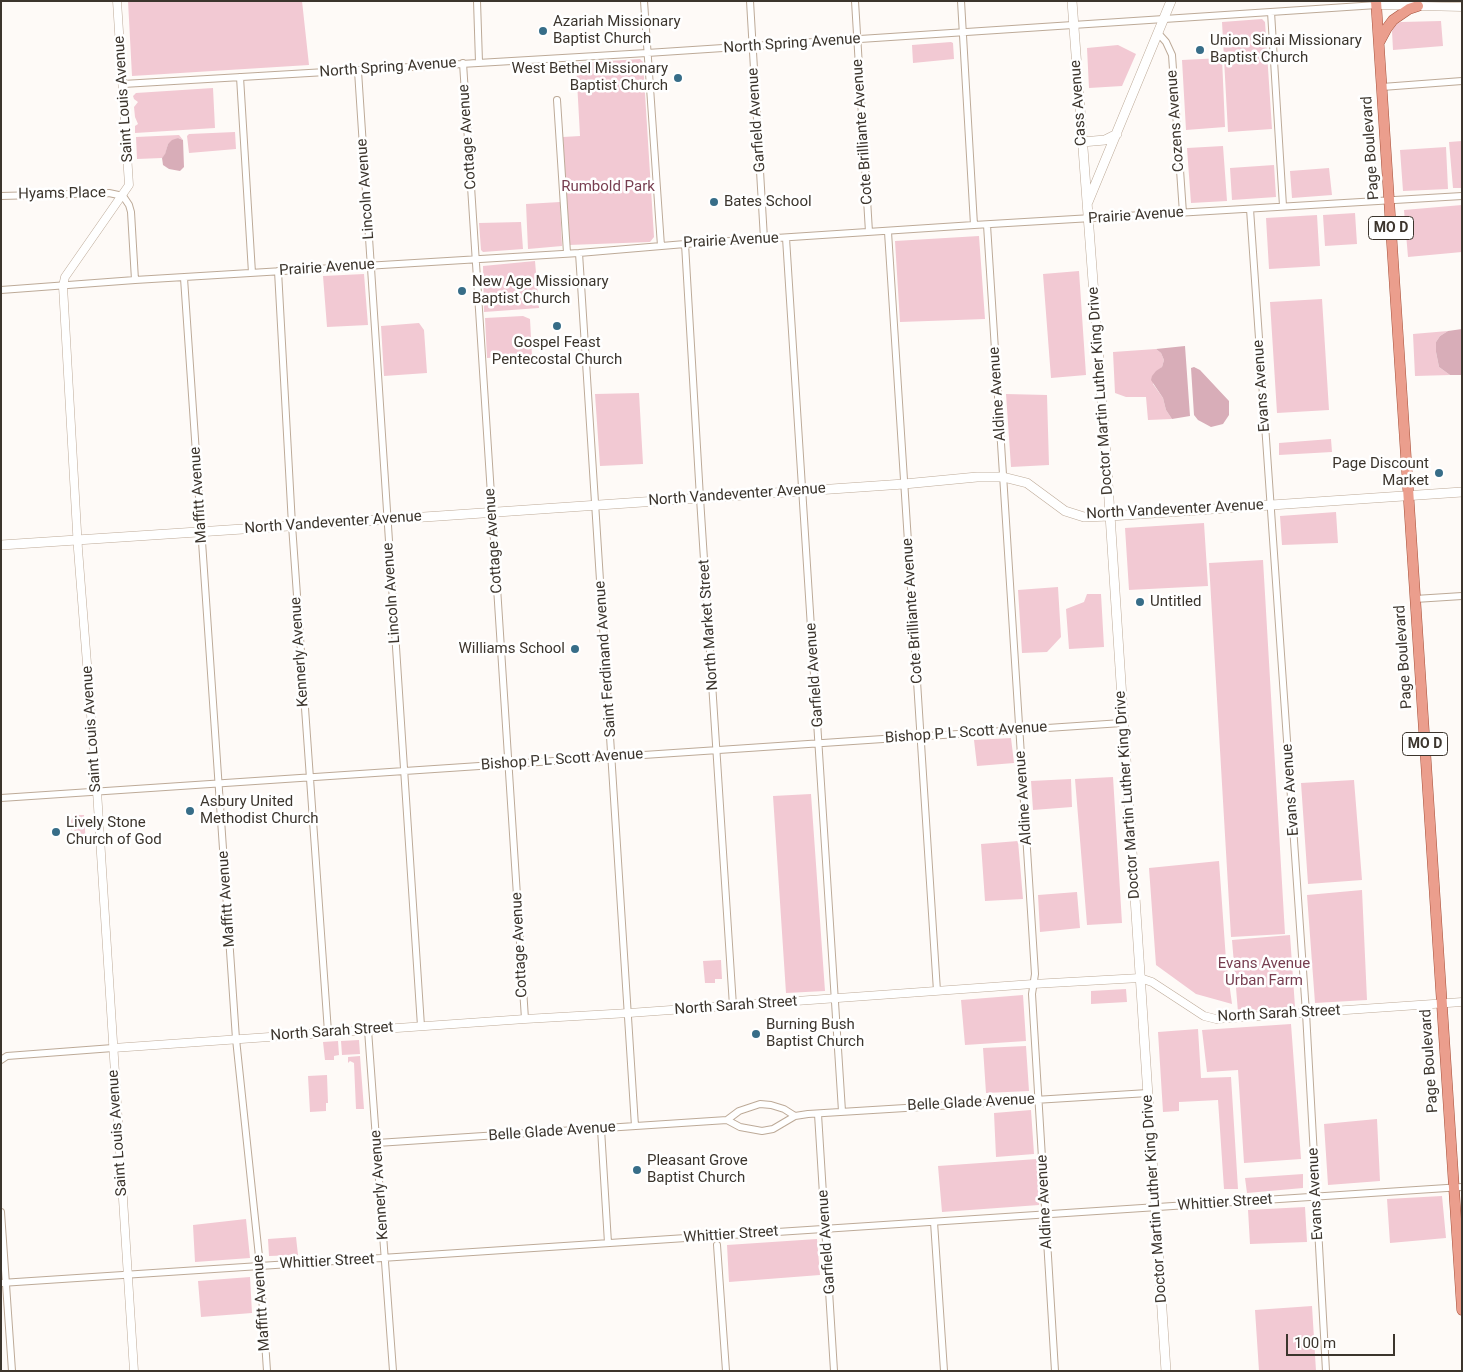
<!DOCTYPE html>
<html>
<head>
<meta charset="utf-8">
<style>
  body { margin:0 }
  #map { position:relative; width:1463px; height:1372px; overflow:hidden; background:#fefaf7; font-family:Roboto,sans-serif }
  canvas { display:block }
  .frame { position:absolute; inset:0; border:2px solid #3c352d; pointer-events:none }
  .scale { position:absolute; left:1286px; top:1334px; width:109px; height:22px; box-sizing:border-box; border:2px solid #3c352d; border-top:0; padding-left:6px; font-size:15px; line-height:18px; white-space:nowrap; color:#3c352d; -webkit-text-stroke:4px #fff; paint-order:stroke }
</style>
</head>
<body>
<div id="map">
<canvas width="1463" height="1372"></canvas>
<div class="frame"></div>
<div class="scale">100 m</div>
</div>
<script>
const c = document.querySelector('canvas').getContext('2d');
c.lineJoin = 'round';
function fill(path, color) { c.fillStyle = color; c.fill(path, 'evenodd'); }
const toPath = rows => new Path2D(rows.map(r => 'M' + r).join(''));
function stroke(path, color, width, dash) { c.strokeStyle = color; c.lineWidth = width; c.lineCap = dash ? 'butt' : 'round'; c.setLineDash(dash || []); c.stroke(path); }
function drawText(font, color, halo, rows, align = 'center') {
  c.font = font + ' Roboto,sans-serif'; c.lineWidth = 5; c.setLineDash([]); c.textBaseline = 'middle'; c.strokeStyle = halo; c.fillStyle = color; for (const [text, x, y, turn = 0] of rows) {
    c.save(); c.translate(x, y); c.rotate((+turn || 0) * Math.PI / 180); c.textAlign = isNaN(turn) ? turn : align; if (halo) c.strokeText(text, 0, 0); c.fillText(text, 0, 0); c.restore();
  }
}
const green = toPath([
  [128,1,302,1,309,65,132,76],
  [1262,19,1265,22,1272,129,1228,132,1222,22],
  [1441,21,1443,46,1393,50,1392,31,1396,24,1401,22],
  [951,42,953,43,954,59,913,63,912,45],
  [1118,45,1136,54,1122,86,1089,88,1087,48],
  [1222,58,1225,127,1186,130,1182,60],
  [640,59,643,62,654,237,650,242,569,245,563,137,580,136,576,63],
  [213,88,215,128,135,133,135,126,138,124,135,117,134,107,138,102,134,99,133,96,136,93],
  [235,132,236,149,189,153,187,136,189,134],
  [179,135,183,140,178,138,168,144,165,155,162,158,137,159,136,137],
  [1462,141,1462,188,1453,188,1449,142],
  [1223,146,1227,201,1191,203,1187,148],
  [1446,147,1448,189,1403,191,1400,150],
  [1274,165,1276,197,1232,200,1230,168],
  [1329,168,1332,195,1292,198,1290,171],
  [560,202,562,246,528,249,526,204],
  [1462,205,1462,252,1408,257,1404,210],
  [1355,213,1357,244,1325,246,1323,215],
  [1317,215,1320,266,1269,269,1266,218],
  [521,222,523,249,483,252,481,250,479,223],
  [979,236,985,319,900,322,895,241],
  [535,261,539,308,484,312,483,266],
  [1079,271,1086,375,1051,378,1043,274],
  [364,274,368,325,327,327,323,276],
  [1322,299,1329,410,1277,413,1270,302],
  [523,316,530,319,532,356,487,358,485,318],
  [419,323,424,330,427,373,384,376,381,326],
  [1448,331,1440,336,1436,342,1436,352,1439,367,1450,375,1415,376,1413,334],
  [1156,349,1161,353,1164,360,1162,367,1153,384,1163,398,1166,410,1172,419,1148,420,1146,397,1126,397,1115,393,1113,352],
  [639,393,643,464,600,466,595,394],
  [1006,394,1047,395,1049,465,1011,467],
  [1331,439,1332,452,1279,455,1279,443],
  [1336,512,1338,543,1282,545,1280,516],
  [1204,523,1208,586,1129,590,1125,528],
  [1263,560,1285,934,1231,937,1209,563],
  [1058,587,1061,637,1047,652,1022,653,1018,590],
  [1087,594,1101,594,1104,647,1069,649,1066,609,1084,602],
  [1011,738,1014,763,977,766,974,740],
  [1113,777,1122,923,1087,925,1075,779],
  [1071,779,1072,807,1033,810,1031,781],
  [1354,780,1362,880,1308,884,1301,783],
  [811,794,825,991,786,993,773,796],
  [76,815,84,815,86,844,76,845,72,838,72,832,74,835,75,834,74,827,71,831,71,820],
  [1018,841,1023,899,985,901,981,844],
  [1219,861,1226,960,1232,1004,1196,994,1156,965,1149,868],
  [1362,890,1367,1000,1315,1003,1307,895],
  [1077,892,1080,928,1040,932,1038,895],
  [1290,935,1295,1007,1238,1012,1232,940],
  [721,960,722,979,715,979,715,983,705,983,703,961],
  [1126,989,1127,1002,1091,1004,1091,991],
  [1023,995,1026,1041,965,1045,961,1000],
  [1291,1024,1301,1159,1244,1163,1238,1070,1207,1072,1202,1030],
  [1198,1029,1201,1078,1231,1077,1238,1189,1224,1189,1218,1100,1179,1102,1179,1111,1163,1112,1158,1032],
  [359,1040,360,1054,342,1055,341,1041],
  [338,1041,339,1055,334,1056,334,1060,325,1060,323,1042],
  [1026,1046,1029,1091,986,1093,983,1048],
  [360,1056,364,1109,356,1109,354,1063,350,1061,348,1063,348,1057],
  [327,1075,328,1103,326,1103,326,1111,310,1112,308,1076],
  [1031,1110,1034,1154,996,1157,994,1113],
  [1377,1119,1380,1181,1328,1185,1324,1124],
  [1037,1159,1039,1205,942,1212,938,1166],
  [1303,1174,1303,1188,1247,1193,1245,1178],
  [1442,1196,1446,1238,1390,1243,1387,1199],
  [1305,1207,1307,1242,1250,1244,1248,1210],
  [246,1219,250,1258,195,1262,193,1225],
  [296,1237,298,1255,269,1256,268,1239],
  [817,1239,820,1275,729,1282,727,1245],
  [250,1277,252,1313,201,1317,198,1281],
  [1312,1306,1316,1371,1259,1371,1255,1310]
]);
const forest = toPath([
  [178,138,183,140,184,167,180,171,169,169,163,165,162,158,165,154,168,144,172,140],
  [1462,329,1462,375,1450,375,1439,367,1436,352,1436,342,1440,336,1448,331],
  [1185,346,1190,416,1172,419,1166,410,1163,398,1151,380,1152,376,1156,371,1162,367,1164,360,1161,353,1156,349],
  [1194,367,1200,370,1229,401,1229,415,1223,424,1211,427,1198,420,1194,415,1191,368]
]);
const minor = toPath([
  [477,1,479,62],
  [644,1,661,246],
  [750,1,764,239],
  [855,1,869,232],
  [961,1,974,225],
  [1271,12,1283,206],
  [1158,33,1166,42,1172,55,1183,213],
  [463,63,525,1019],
  [358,71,421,1026],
  [240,77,252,273],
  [123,84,647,53,1377,5],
  [1382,87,1462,81],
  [557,100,567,253],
  [1,196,109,193,123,196,129,205,131,212,135,280],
  [1250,209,1306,1013,1326,1371],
  [987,225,1035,974,1032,994,1055,1371],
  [888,232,937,991],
  [786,238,842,1111],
  [685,244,700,498,733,1006],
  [579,253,635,1126],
  [278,271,292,525,328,1032],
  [184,278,236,1039,260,1266,267,1371],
  [1,290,135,280,579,253,685,244,974,225,1462,196],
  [1415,599,1462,596],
  [1,798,1122,723],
  [368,1030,393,1371],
  [1,1060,7,1056,113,1048],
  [818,1114,834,1371],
  [727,1120,739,1111,760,1104,771,1105,784,1109,795,1116],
  [601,1129,608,1243],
  [377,1143,727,1120,740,1127,762,1131,773,1129,795,1116,808,1114,1148,1093],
  [1,1212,12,1371],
  [934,1222,944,1371],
  [717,1245,726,1371],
  [1,1283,1462,1187]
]);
const tertiary = toPath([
  [117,1,129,185,65,277,63,286,78,549,97,791,134,1371],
  [1377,5,1462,7],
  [113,1048,525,1019,629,1013,1033,984,1140,978,1152,982,1204,1016,1216,1019,1462,1002]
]);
const secondary = toPath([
  [1072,1,1107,469,1166,1371],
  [1082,142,1105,140,1117,134],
  [1088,202,1171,1],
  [1,545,439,516,904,484,977,477,1003,477,1027,483,1065,511,1084,517,1110,516,1462,492]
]);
const primary = toPath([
  [1376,1,1462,1310],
  [1380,41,1387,28,1393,20,1409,9,1418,6]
]);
const markers = [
  [543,31,5,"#376d88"],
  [1200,50,5,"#376d88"],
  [678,78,5,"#376d88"],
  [714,202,5,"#376d88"],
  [462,291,5,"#376d88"],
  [557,326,5,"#376d88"],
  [1439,473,5,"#376d88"],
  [1140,602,5,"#376d88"],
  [575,649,5,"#376d88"],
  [190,811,5,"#376d88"],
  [56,832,5,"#376d88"],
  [756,1034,5,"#376d88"],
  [637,1170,5,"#376d88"]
];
const shields = [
  [1391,228,45],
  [1425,744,45]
];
const shieldNames = [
  ["MO D",1391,228],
  ["MO D",1425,744]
];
const poiNames = [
  ["Azariah Missionary",553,22],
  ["Baptist Church",553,39],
  ["Union Sinai Missionary",1210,41],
  ["Baptist Church",1210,58],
  ["West Bethel Missionary",668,69,"right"],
  ["Baptist Church",668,86,"right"],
  ["Bates School",724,202],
  ["New Age Missionary",472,282],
  ["Baptist Church",472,299],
  ["Gospel Feast",557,343,"center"],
  ["Pentecostal Church",557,360,"center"],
  ["Page Discount",1429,464,"right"],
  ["Market",1429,481,"right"],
  ["Untitled",1150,602],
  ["Williams School",565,649,"right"],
  ["Asbury United",200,802],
  ["Methodist Church",200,819],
  ["Lively Stone",66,823],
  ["Church of God",66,840],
  ["Burning Bush",766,1025],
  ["Baptist Church",766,1042],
  ["Pleasant Grove",647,1161],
  ["Baptist Church",647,1178]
];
const streetNames = [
  ["North Spring Avenue",792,44,-4],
  ["North Spring Avenue",388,68,-4],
  ["Saint Louis Avenue",124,99,-94],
  ["Cass Avenue",1079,103,-94],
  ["Garfield Avenue",757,120,-94],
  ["Cozens Avenue",1176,121,-94],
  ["Cote Brilliante Avenue",863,132,-94],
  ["Cottage Avenue",468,137,-94],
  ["Page Boulevard",1371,148,-94],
  ["Lincoln Avenue",366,189,-94],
  ["Hyams Place",62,194,-1],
  ["Prairie Avenue",1136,216,-4],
  ["Prairie Avenue",731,241,-3],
  ["Prairie Avenue",327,268,-4],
  ["Evans Avenue",1262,386,-94],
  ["Doctor Martin Luther King Drive",1101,391,-94],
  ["Aldine Avenue",998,394,-94],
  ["Maffitt Avenue",199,495,-94],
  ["North Vandeventer Avenue",737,495,-4],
  ["North Vandeventer Avenue",1175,510,-3],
  ["North Vandeventer Avenue",333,523,-4],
  ["Cottage Avenue",494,541,-94],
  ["Lincoln Avenue",392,593,-94],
  ["Cote Brilliante Avenue",913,611,-94],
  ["North Market Street",709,625,-94],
  ["Kennerly Avenue",300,652,-94],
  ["Page Boulevard",1404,657,-94],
  ["Saint Ferdinand Avenue",606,659,-94],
  ["Garfield Avenue",815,675,-94],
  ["Saint Louis Avenue",92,729,-94],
  ["Bishop P L Scott Avenue",966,733,-4],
  ["Bishop P L Scott Avenue",562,760,-4],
  ["Evans Avenue",1291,790,-94],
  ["Doctor Martin Luther King Drive",1128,795,-94],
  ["Aldine Avenue",1024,798,-94],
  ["Maffitt Avenue",227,899,-94],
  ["Cottage Avenue",520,945,-93],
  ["North Sarah Street",736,1006,-4],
  ["North Sarah Street",1279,1014,-3],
  ["North Sarah Street",332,1032,-4],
  ["Page Boulevard",1430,1061,-94],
  ["Belle Glade Avenue",971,1103,-3],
  ["Belle Glade Avenue",552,1132,-4],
  ["Saint Louis Avenue",118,1133,-94],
  ["Kennerly Avenue",380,1185,-94],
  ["Evans Avenue",1316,1194,-93],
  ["Doctor Martin Luther King Drive",1155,1199,-94],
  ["Aldine Avenue",1045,1202,-93],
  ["Whittier Street",1225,1203,-4],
  ["Whittier Street",731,1235,-4],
  ["Garfield Avenue",827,1242,-94],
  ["Whittier Street",327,1262,-3],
  ["Maffitt Avenue",262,1303,-94]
];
const parkNames = [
  ["Rumbold Park",608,187],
  ["Evans Avenue",1264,964],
  ["Urban Farm",1264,981]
];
fill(green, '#f2c9d3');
fill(forest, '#d8adb8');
stroke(minor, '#bdaa98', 8);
stroke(tertiary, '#bdaa98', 9);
stroke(secondary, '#bdaa98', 10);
stroke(primary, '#a5503a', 11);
stroke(minor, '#fff', 6);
stroke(tertiary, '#fff', 8);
stroke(secondary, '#fff', 9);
stroke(primary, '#eb9e8d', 10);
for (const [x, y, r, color] of markers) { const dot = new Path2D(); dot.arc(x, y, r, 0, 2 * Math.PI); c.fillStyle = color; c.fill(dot); stroke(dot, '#fff', 2); }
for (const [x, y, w] of shields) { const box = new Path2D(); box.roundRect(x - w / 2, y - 11.5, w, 23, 4); c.fillStyle = '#fff'; c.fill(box); stroke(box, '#3c352d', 1); }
drawText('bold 14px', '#3c352d', null, shieldNames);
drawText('15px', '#3c352d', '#fff', poiNames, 'left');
drawText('15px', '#3c352d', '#fff', streetNames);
drawText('15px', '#773e50', '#fff', parkNames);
</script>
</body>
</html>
